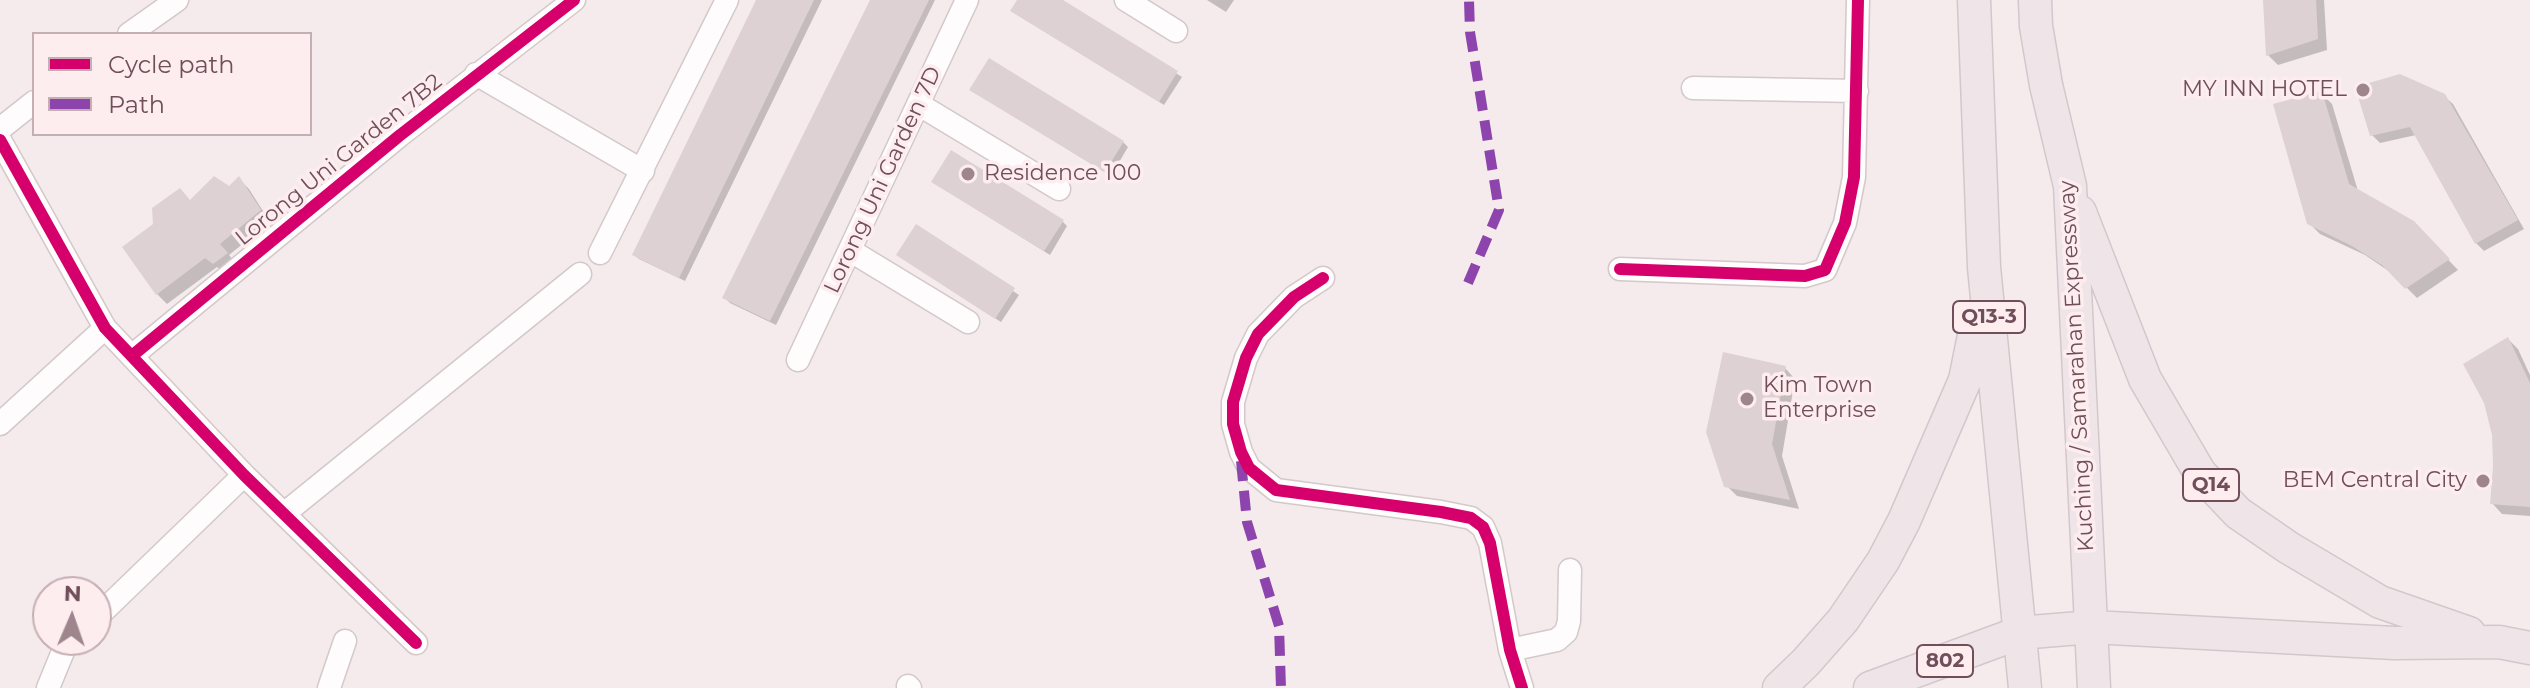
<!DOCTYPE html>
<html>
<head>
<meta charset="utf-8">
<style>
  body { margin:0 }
  #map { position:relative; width:2530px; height:688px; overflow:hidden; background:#f5ebec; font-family:Montserrat,sans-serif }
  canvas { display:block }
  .legend { position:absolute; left:32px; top:32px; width:280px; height:104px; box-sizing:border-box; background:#fdedef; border:2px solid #c5aeb4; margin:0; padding:10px 14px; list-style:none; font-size:24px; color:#704f5b }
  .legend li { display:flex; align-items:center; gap:16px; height:40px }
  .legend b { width:40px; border:2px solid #c5aeb4 }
  .north { position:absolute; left:32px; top:576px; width:80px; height:80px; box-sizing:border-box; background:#fdedef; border:2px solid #c5aeb4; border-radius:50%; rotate:2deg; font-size:22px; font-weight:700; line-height:32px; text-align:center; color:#704f5b }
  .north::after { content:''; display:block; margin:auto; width:28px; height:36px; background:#9f868e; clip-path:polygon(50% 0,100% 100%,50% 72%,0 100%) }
</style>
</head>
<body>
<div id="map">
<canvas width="2530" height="688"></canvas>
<ul class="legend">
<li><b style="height:10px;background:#d6006c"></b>Cycle path</li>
<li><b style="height:10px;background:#8e44ad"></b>Path</li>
</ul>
<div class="north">N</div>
</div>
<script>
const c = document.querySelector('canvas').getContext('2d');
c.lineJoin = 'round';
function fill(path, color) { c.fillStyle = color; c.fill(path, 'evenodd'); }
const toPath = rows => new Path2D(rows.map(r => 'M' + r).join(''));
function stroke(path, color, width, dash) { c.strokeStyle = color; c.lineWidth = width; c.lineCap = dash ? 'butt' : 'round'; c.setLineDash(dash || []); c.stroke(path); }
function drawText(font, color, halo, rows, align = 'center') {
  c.font = font + ' Montserrat,sans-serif'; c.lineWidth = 7; c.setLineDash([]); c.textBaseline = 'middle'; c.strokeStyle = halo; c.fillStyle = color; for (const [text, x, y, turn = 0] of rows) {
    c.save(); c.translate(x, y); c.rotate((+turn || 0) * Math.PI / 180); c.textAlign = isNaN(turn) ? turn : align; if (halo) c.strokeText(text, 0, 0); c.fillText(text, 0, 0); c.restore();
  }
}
const shadow = toPath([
  [758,0,822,0,685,281,639,259,634,255],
  [873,0,935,0,776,325,730,303,725,298],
  [1019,0,1059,0,1182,77,1164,105,1018,15],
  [1207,0,1234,0,1226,12],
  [2265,0,2324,0,2327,50,2278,65,2268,55],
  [989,61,1123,142,1128,147,1111,176,977,94],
  [2321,93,2332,104,2358,191,2413,223,2458,270,2417,298,2393,274,2365,255,2320,234,2309,223],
  [2444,96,2453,104,2524,229,2484,251,2476,243,2416,135,2380,143,2372,135],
  [239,179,249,189,270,222,229,255,237,264,225,273,217,267,167,304,157,294,191,202,229,188],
  [939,186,1063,222,1067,226,1050,255],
  [916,227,1019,295,1001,322,903,259],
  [2508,339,2518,349,2530,375,2530,516,2502,514,2492,503],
  [1785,368,1795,379,1782,456,1799,509,1737,496,1726,485]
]);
const building = toPath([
  [756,0,814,0,679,278,632,255],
  [870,0,929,0,770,321,722,298],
  [1017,0,1063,0,1178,71,1159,102,1010,11],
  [2263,0,2316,0,2318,39,2266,56],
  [989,58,1124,141,1105,172,969,90],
  [2400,74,2445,94,2518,220,2475,244,2410,127,2370,136,2355,87],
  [2322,91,2349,184,2414,221,2450,259,2405,289,2382,265,2352,246,2307,224,2273,104],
  [951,150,1064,220,1044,251,931,182],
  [214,176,229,186,239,176,261,210,220,244,228,253,213,264,205,258,156,295,122,247,153,224,152,208,180,188,190,200],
  [916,224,1015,288,995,319,896,255],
  [2508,337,2530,383,2530,507,2490,504,2493,466,2492,435,2484,403,2463,364],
  [1723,352,1786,366,1772,444,1790,500,1724,487,1706,432]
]);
const minor = toPath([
  [1126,0,1176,31],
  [129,34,177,0],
  [476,74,643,171],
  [1693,88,1857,91],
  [918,104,1059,189],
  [0,129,34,102],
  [0,140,105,328,244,475,416,643],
  [851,251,968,322],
  [600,253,727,0],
  [1620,269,1805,276,1825,270,1845,223,1854,177,1858,0],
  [1323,278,1294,297,1258,334,1246,358,1233,402,1233,424,1241,452,1249,468,1276,490,1441,512,1471,518,1483,527,1490,543,1510,650,1522,688],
  [133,355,399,136,574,0],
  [798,360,967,0],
  [0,424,105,328],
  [285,513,580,274],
  [96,618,244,475],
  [1510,650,1557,640,1566,632,1569,621,1570,570],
  [908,686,910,688],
  [48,688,64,649,73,640],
  [329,688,345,641]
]);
const highway = toPath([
  [1974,0,1984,267,2025,688],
  [2035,0,2036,26,2046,85,2070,186,2094,688],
  [2080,212,2145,379,2200,473,2238,513,2289,548,2380,602,2469,633],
  [1779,688,1806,662,1843,620,1883,561,1904,521,1965,380,1978,316],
  [1870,688,2019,633,2092,627,2394,643,2499,642,2530,648]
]);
const quiet = toPath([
  [1468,283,1499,210,1470,32,1469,0],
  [1241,461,1247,522,1279,626,1281,688]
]);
const cycleway = toPath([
  [0,140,105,328,244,475,416,643],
  [1620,269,1805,276,1825,270,1845,223,1854,177,1858,0],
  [1323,278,1294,297,1258,334,1246,358,1233,402,1233,424,1241,452,1249,468,1276,490,1441,512,1471,518,1483,527,1490,543,1510,650,1522,688],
  [133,355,399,136,574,0]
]);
const markers = [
  [2363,90,8,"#9f868e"],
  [968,174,8,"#9f868e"],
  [1747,399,8,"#9f868e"],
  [2483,481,8,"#9f868e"]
];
const shields = [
  [1989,317,72],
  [2211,485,56],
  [1945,661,56]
];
const shieldNames = [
  ["Q13-3",1989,317],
  ["Q14",2211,485],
  ["802",1945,661]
];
const poiNames = [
  ["MY INN HOTEL",2347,90],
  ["Residence 100",984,174,"left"],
  ["Kim Town",1763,386,"left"],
  ["Enterprise",1763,411,"left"],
  ["BEM Central City",2467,481]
];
const streetNames = [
  ["Lorong Uni Garden 7B2",339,160,-39],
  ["Lorong Uni Garden 7D",883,180,-65],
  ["Kuching / Samarahan Expressway",2077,366,-93]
];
fill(shadow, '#0003');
fill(building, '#ded1d4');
stroke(minor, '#d3c8ca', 25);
stroke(highway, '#d3c7cb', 35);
stroke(minor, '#fefcfc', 22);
stroke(highway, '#efe5e9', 32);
stroke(quiet, '#8e44ad', 10, [20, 10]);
stroke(cycleway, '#d6006c', 12);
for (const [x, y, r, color] of markers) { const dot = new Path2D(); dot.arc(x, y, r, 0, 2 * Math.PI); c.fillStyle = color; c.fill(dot); stroke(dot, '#fdedef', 3); }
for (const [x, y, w] of shields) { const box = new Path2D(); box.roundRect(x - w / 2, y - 16, w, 32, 6); c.fillStyle = '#fdedef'; c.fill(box); stroke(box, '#704f5b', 2); }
drawText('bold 20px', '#704f5b', null, shieldNames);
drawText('22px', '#704f5b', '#fdedef', poiNames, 'right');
drawText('22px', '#704f5b', '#fdedef', streetNames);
</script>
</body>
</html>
